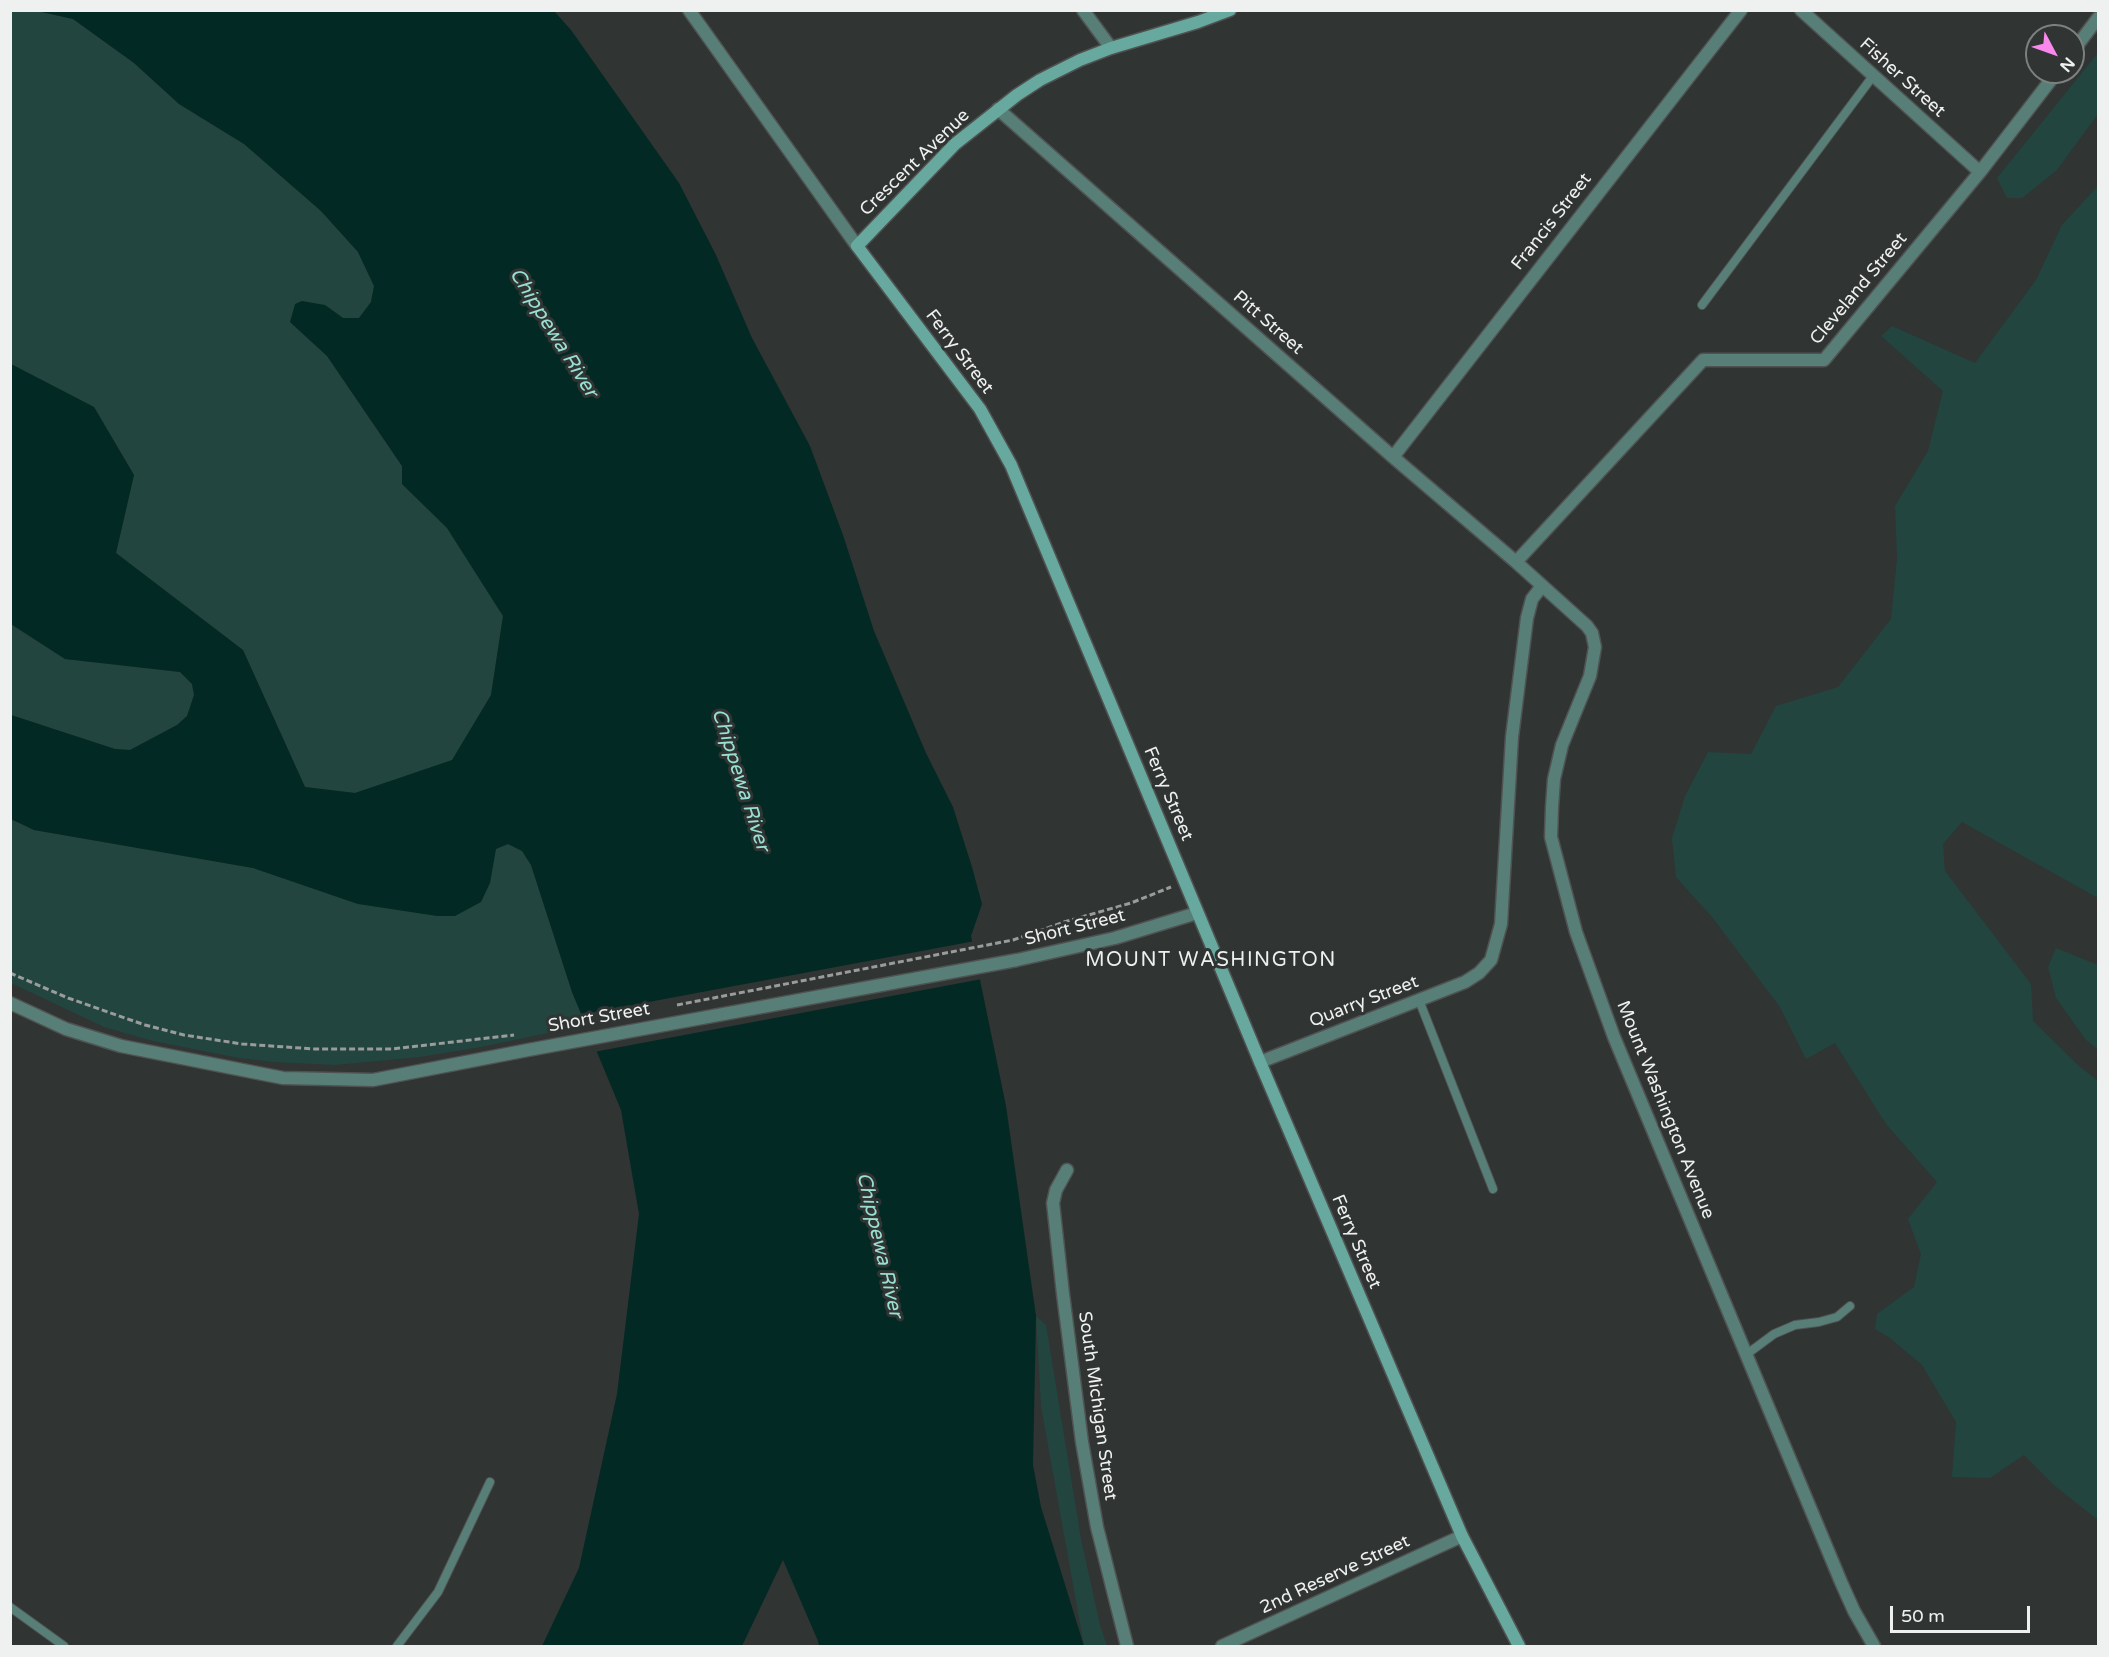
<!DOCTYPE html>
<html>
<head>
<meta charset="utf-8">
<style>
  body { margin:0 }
  #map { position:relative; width:2109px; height:1657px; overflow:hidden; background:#303433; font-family:"Varela Round",sans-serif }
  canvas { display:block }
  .frame { position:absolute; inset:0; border:12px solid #eff1f1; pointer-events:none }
  .north { position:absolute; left:2025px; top:24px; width:60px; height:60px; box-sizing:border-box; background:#303433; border:2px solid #7c807f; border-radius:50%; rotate:131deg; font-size:16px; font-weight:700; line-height:24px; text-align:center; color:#eff1f1 }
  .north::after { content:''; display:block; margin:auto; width:21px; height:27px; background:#f888ea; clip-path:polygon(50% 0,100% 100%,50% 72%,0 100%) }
  .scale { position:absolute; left:1890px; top:1606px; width:140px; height:27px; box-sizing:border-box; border:3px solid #eff1f1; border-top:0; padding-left:8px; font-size:18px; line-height:21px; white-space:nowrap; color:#eff1f1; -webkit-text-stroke:4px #303433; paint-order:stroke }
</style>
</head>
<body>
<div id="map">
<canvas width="2109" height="1657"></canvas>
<div class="frame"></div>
<div class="north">N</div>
<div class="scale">50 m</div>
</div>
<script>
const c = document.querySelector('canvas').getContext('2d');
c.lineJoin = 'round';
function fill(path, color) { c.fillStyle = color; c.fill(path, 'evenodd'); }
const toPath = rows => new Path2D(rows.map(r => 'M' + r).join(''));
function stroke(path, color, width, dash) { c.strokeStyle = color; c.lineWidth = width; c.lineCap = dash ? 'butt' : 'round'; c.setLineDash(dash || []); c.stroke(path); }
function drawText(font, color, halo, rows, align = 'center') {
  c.font = font + ' "Varela Round",sans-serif'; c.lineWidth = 6; c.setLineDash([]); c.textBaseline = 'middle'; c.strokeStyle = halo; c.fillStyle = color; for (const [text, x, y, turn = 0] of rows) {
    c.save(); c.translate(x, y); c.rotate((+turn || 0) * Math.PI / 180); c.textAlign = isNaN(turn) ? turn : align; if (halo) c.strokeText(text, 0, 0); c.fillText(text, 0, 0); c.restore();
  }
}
const green = toPath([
  [10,11,37,11,73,19,134,63,179,104,244,144,321,211,358,252,374,286,371,302,359,318,343,318,325,305,290,322,327,356,402,466,402,484,447,528,503,616,491,695,452,761,355,793,305,787,243,650,116,553,134,475,94,407,11,364],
  [2098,53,2098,114,2056,171,2022,198,2007,198,1997,178],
  [2098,186,2098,898,1962,822,1943,844,1945,871,2031,984,2033,1021,2079,1066,2098,1081,2098,1520,2055,1486,2024,1455,1990,1478,1952,1477,1956,1422,1922,1365,1890,1338,1875,1329,1877,1314,1914,1287,1921,1254,1908,1219,1937,1182,1886,1124,1835,1043,1806,1059,1780,1007,1712,917,1676,877,1672,838,1685,796,1708,752,1751,754,1776,706,1838,687,1891,619,1897,559,1895,506,1928,451,1943,391,1881,336,1892,326,1975,363,2036,280,2062,225],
  [10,624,65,659,180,672,192,684,194,695,187,716,177,725,130,750,115,749,11,715],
  [10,819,34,830,253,868,358,904,490,883,495,849,508,844,522,851,531,865,572,992,586,1025,481,1047,420,1057,335,1065,274,1062,239,1058,153,1041,104,1027,11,983],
  [2056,948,2098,965,2098,1050,2086,1040,2056,998,2048,967],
  [1036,1316,1046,1325,1081,1539,1100,1625,1107,1646,1084,1646,1041,1406]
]);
const water = toPath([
  [37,11,554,11,571,30,679,183,716,255,752,338,810,446,843,535,874,631,926,753,953,807,972,867,982,904,971,936,1006,1106,1036,1316,1033,1465,1041,1507,1084,1646,819,1646,818,1641,783,1560,742,1646,542,1646,579,1568,617,1394,639,1214,621,1110,572,992,531,865,522,851,508,844,496,849,490,883,481,902,455,916,437,916,358,904,253,868,34,830,11,819,11,715,115,749,130,750,177,725,187,716,194,695,192,684,180,672,65,659,11,624,11,364,94,407,134,475,116,553,243,650,305,787,355,793,452,760,491,695,503,616,447,528,402,484,402,466,327,356,290,322,295,304,302,301,325,305,343,318,359,318,371,302,374,286,358,252,321,211,244,144,179,104,134,63,73,19]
]);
const pier = toPath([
  [975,941,982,979,594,1052,579,1015]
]);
const path = toPath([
  [10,973,68,998,145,1025,184,1035,242,1044,315,1049,392,1049,514,1035],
  [677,1005,1013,940,1064,922,1131,903,1171,887]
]);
const service = toPath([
  [1702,305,1873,76],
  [1419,1000,1493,1189],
  [1747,1354,1774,1334,1795,1325,1819,1322,1837,1317,1850,1306],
  [10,1607,64,1646],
  [397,1646,438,1592,490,1482]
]);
const minor = toPath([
  [689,10,857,246],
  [1083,10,1111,48],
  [1801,10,1980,172],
  [2073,51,2098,18],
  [998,109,1393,457,1516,562,1587,626,1592,633,1595,647,1590,676,1562,745,1554,779,1552,807,1551,837,1576,932,1614,1037,1841,1582,1854,1611,1874,1646],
  [1393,457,1741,10],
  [1516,562,1703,360,1824,360,1980,172,2057,72],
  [1260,1062,1465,982,1479,973,1491,960,1501,924,1512,737,1527,618,1532,599,1542,586],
  [1067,1170,1056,1190,1053,1203,1063,1294,1082,1442,1097,1527,1127,1646],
  [1222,1646,1462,1536]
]);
const tertiary = toPath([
  [10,1003,66,1029,121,1046,283,1078,373,1080,528,1050,1017,960,1115,938,1197,913]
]);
const secondary = toPath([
  [1230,10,1198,22,1111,48,1080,60,1040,80,1017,95,955,144,857,246,980,409,1011,465,1260,1062,1462,1536,1519,1646]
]);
const streetNames = [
  ["Fisher Street",1902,78,42],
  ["Crescent Avenue",915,163,-44],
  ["Francis Street",1552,222,-52],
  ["Cleveland Street",1859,289,-50],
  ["Pitt Street",1268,323,41],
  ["Ferry Street",959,352,53],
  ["Ferry Street",1168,794,67],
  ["Short Street",1075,928,-14],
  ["Quarry Street",1364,1002,-21],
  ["Short Street",599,1018,-10],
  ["Mount Washington Avenue",1665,1110,68],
  ["Ferry Street",1356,1242,67],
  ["South Michigan Street",1097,1406,82],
  ["2nd Reserve Street",1335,1575,-25]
];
const waterNames = [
  ["Chippewa River",553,333,58],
  ["Chippewa River",740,780,72],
  ["Chippewa River",879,1245,77]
];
const neighbourhoodNames = [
  ["MOUNT WASHINGTON",1211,961]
];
fill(green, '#23453f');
fill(water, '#032924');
fill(pier, '#303433');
stroke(service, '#4f5251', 10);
stroke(minor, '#4f5251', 15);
stroke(tertiary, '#4f5251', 15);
stroke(secondary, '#4f5251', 15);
stroke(path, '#999c9b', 3, [6, 3]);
stroke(service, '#577f77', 8);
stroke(minor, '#577f77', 12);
stroke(tertiary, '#577f77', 12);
stroke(secondary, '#67a99e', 12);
drawText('18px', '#eff1f1', '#303433', streetNames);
drawText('italic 20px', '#99e0d3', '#303433', waterNames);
c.letterSpacing = '1.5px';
drawText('20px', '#eff1f1', '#303433', neighbourhoodNames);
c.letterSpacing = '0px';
</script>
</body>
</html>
